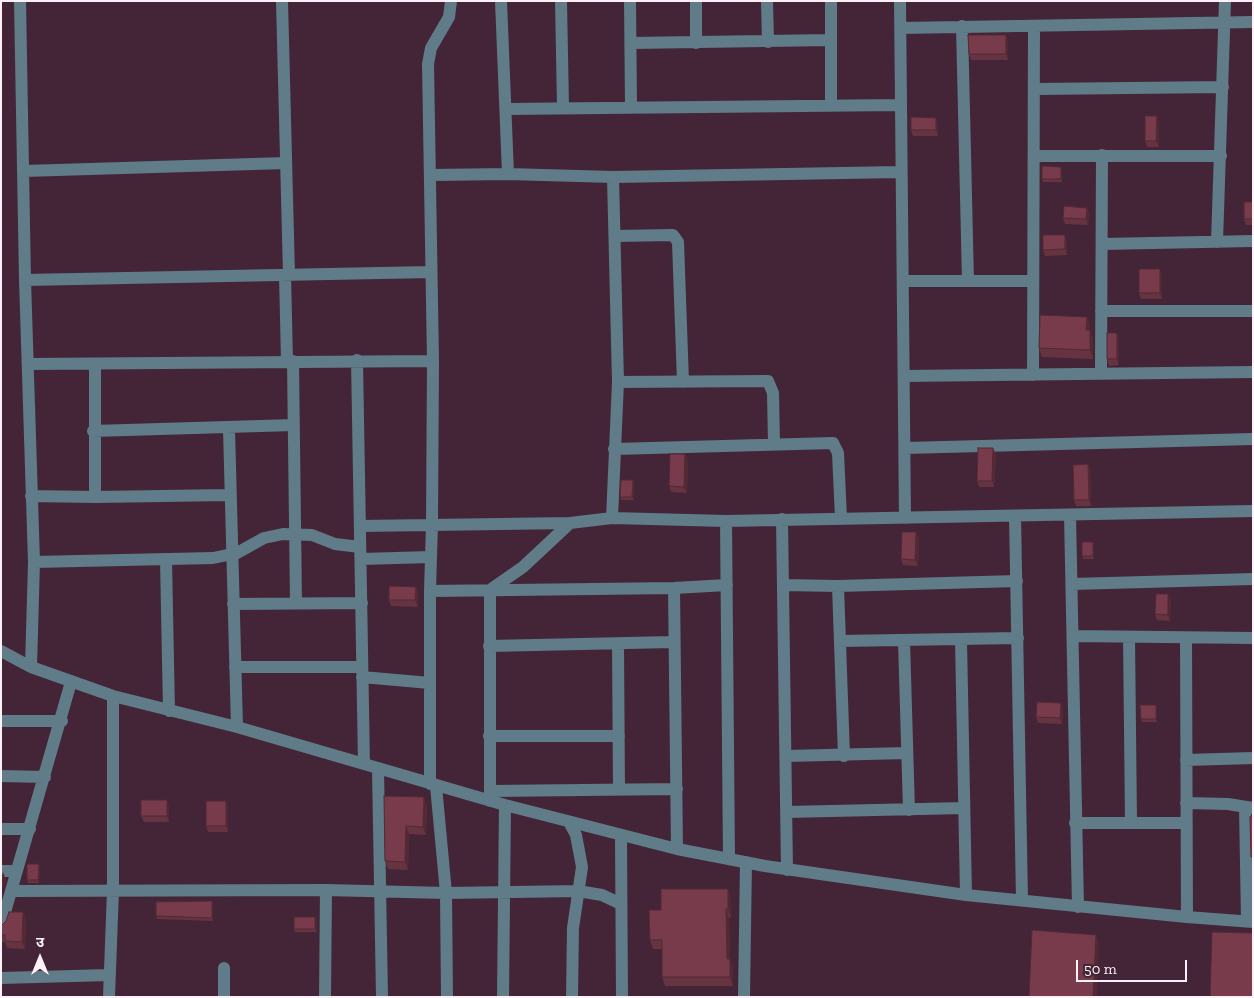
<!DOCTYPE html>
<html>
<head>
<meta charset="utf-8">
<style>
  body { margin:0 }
  #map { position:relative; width:1254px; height:998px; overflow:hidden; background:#442537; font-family:"Zilla Slab","Noto Sans Devanagari",serif }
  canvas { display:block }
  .frame { position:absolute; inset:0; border:2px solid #fef1f8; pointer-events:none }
  .north { position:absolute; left:15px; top:933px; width:50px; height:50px; -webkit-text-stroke:4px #442537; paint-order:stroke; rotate:0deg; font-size:14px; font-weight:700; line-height:20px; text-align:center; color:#fef1f8 }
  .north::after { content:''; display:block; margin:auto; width:18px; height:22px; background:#fef1f8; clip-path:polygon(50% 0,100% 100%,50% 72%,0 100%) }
  .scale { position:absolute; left:1076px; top:960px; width:111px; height:22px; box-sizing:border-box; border:2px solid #fef1f8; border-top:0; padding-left:6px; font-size:15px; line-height:18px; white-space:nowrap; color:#fef1f8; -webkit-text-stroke:4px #442537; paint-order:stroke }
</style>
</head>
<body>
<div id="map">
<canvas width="1254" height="998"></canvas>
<div class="frame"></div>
<div class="north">उ</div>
<div class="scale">50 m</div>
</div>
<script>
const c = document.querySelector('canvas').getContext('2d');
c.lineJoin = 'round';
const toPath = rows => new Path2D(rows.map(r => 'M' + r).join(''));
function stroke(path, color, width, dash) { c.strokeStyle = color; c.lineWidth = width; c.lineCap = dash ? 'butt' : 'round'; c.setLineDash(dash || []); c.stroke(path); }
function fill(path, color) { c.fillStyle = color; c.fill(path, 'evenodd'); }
const minor = toPath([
  [20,1,25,280,34,562,31,667],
  [282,1,289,275],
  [501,1,508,174],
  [561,1,563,107],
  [630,1,631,107],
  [696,1,696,43],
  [767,1,768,42],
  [831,1,831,105],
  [900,1,905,518],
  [962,26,968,281],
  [901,28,1253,22],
  [631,43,831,40],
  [1035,89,1223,87],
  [506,109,900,105],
  [1035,156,1221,156],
  [24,171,286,163],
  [431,175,508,174,613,177,900,172],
  [615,236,673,235,678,242,683,382],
  [1217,242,1225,1],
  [1102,244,1253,241],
  [285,275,287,361],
  [25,280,431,272],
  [903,281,1033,281],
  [1101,311,1253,311],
  [357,360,364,764],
  [293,361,296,603],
  [28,364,433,361],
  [95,366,95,497],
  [1101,372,1102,155],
  [1033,375,1034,26],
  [904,376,1253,372],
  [618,382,768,381,773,393,774,444],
  [229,429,237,727],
  [93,431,294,425],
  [905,448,1253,439],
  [614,449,833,443,838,453,841,518],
  [31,496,95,497,229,495],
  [1070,515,1078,907],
  [1015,516,1022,900],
  [612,518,618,382,613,177],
  [782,519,787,870],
  [726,521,729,858],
  [360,526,570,523,612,518,726,521,1253,511],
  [361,559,431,557],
  [166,560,169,711],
  [34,562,213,558,237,553,264,538,283,534,312,535,335,544,360,547],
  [1072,584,1253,579],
  [784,585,838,586,1017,581],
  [838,586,844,756],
  [674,588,677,849],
  [430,591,674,588,727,585],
  [233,604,362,603],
  [1073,636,1253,638],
  [1129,637,1131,822],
  [1186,638,1187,917],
  [961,640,966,895],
  [840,641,1018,638],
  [904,641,909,810],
  [618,645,619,789],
  [489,646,673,642],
  [1,651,31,667,113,696,237,727,505,805,677,849,765,866,966,895,1187,917,1253,922],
  [235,667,362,667],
  [362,677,430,683],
  [1,721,62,721],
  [489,736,619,736],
  [786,756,907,753],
  [1186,760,1253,758],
  [378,769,382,997],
  [1,776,45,777],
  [430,784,430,591,432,524,433,361,428,64,431,48,449,17,451,1],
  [436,786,446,893,447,997],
  [490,791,677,789],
  [490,801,490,590,523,567,570,523],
  [1186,803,1228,804,1253,808],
  [1245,807,1247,921],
  [787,812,964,808],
  [569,822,576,835,582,867,573,928,572,997],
  [1075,823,1186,823],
  [1,829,30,829],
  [621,837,622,997],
  [1,871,16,871],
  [12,891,326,890,446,893,578,891,602,895,621,904],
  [1,926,71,682],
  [1,978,109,975],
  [109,997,113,890,113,696],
  [224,997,224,968],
  [325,997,326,890],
  [503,997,505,805],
  [744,997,746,862]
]);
const wall = toPath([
  [1006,35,1008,41,1008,60,971,60,969,54],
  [1159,123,1159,147,1147,147,1145,141],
  [938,124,938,136,913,136,911,130],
  [1061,167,1062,170,1062,182,1043,182,1042,179],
  [1253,202,1253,225,1246,225,1244,219],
  [1087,208,1089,214,1088,225,1065,224,1063,218],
  [1067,241,1067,255,1045,256,1043,250],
  [1162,275,1162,299,1141,299,1139,293],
  [1087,317,1090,326,1090,331,1093,339,1093,359,1042,357,1039,348],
  [1119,339,1119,365,1109,366,1107,359],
  [685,454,688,460,687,493,671,492,669,486],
  [996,454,994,487,979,487,977,481],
  [1088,464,1090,470,1091,506,1076,506,1074,500],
  [633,480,634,483,634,500,621,500,620,497],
  [916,532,919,538,918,566,903,565,901,559],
  [1093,542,1094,545,1094,559,1083,559,1082,556],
  [416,587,418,593,418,607,391,606,389,600],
  [1168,594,1171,600,1170,621,1157,620,1155,614],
  [1061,703,1063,710,1062,724,1038,723,1036,717],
  [1156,705,1157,708,1157,722,1142,722,1141,719],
  [384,796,427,805,426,835,409,834,408,870,388,869,385,861],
  [169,806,169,822,144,822,141,816],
  [228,807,228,832,208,832,206,826],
  [39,864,40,867,39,883,28,883,27,880],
  [731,898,731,918,729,918,730,959,733,968,733,986,665,986,662,977,662,949,653,949,650,940,661,910],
  [212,901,213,904,213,921,157,919,156,916],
  [23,912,26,919,25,949,7,948,5,942,1,942,1,926],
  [315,917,317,920,317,932,295,932,294,929]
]);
const shadedWall = toPath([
  [1006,35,1008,41,1008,60,1006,54],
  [1157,116,1159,123,1159,147,1156,141],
  [936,118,938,124,938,136,936,130],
  [1061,167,1062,170,1062,182,1061,179],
  [1087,208,1089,214,1088,225,1086,219],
  [1065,235,1067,241,1067,255,1065,249],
  [1160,269,1162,275,1162,299,1160,293],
  [1087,317,1090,326,1090,331,1093,339,1093,359,1090,350,1086,330],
  [1117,333,1119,339,1119,365,1117,359],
  [993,448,996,454,994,487,992,481],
  [685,454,688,460,687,493,684,487],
  [1088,464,1090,470,1091,506,1089,500],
  [633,480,634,483,634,500,632,497],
  [916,532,919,538,918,566,915,560],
  [1093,542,1094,545,1094,559,1093,556],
  [416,587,418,593,418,607,415,600],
  [1168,594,1171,600,1170,621,1168,615],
  [1061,703,1063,710,1062,724,1060,718],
  [1156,705,1157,708,1157,722,1156,719],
  [424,797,427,805,426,835,423,827],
  [167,800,169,806,169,822,167,816],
  [226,801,228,807,228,832,226,826],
  [406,826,409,834,408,870,405,862],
  [39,864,40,867,39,883,38,880],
  [3,872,6,880,1,894,1,879],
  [728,889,731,898,731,918,728,909],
  [212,901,213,904,213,921,212,918],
  [726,909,729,918,730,959,733,968,733,986,730,977,727,959],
  [23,912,26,919,25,949,22,942],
  [315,917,317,920,317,932,315,929],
  [1096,935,1099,943,1097,997,1093,997]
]);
const building = toPath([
  [968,35,1006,35,1006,54,969,54,968,35],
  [1145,116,1157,116,1156,141,1145,141,1145,116],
  [911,117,936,118,936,130,911,130,911,117],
  [1042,166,1061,167,1061,179,1042,179,1042,166],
  [1244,202,1253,202,1253,219,1244,219,1244,202],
  [1064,206,1087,208,1086,219,1063,218,1064,206],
  [1043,235,1065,235,1065,249,1043,250,1043,235],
  [1139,269,1160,269,1160,293,1139,293,1139,269],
  [1040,315,1087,317,1086,330,1090,330,1090,350,1039,348,1040,315],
  [1107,333,1117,333,1117,359,1107,359,1107,333],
  [978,448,993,448,992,481,977,481,978,448],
  [670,454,685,454,684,487,669,486,670,454],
  [1088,464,1089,500,1074,500,1073,465,1088,464],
  [621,480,633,480,632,497,620,497,621,480],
  [902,532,916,532,915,560,901,559,902,532],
  [1082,542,1093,542,1093,556,1082,556,1082,542],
  [389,586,416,587,415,600,389,600,389,586],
  [1156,594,1168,594,1168,615,1155,614,1156,594],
  [1037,702,1061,703,1060,718,1036,717,1037,702],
  [1140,705,1156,705,1156,719,1141,719,1140,705],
  [384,796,424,797,423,827,406,826,405,862,385,861,384,796],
  [141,800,167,800,167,816,141,816,141,800],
  [206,801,226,801,226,826,206,826,206,801],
  [1250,817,1253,817,1253,857,1251,857,1250,817],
  [27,864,39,864,38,880,27,880,27,864],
  [661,889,728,889,728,909,726,909,727,959,730,959,730,977,662,977,662,940,650,940,649,910,661,910,661,889],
  [212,901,212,918,156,916,156,902,212,901],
  [9,912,23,912,22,942,5,941,5,935,1,935,1,926,6,921,9,912],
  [294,917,315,917,315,929,294,929,294,917],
  [1032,930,1096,935,1093,997,1029,997,1032,930],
  [1212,932,1253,933,1253,997,1210,997,1212,932]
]);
stroke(minor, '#5f7c88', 12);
fill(wall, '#663340');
fill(shadedWall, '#532934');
fill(building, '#773b4b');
stroke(building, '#532934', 1);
</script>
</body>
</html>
